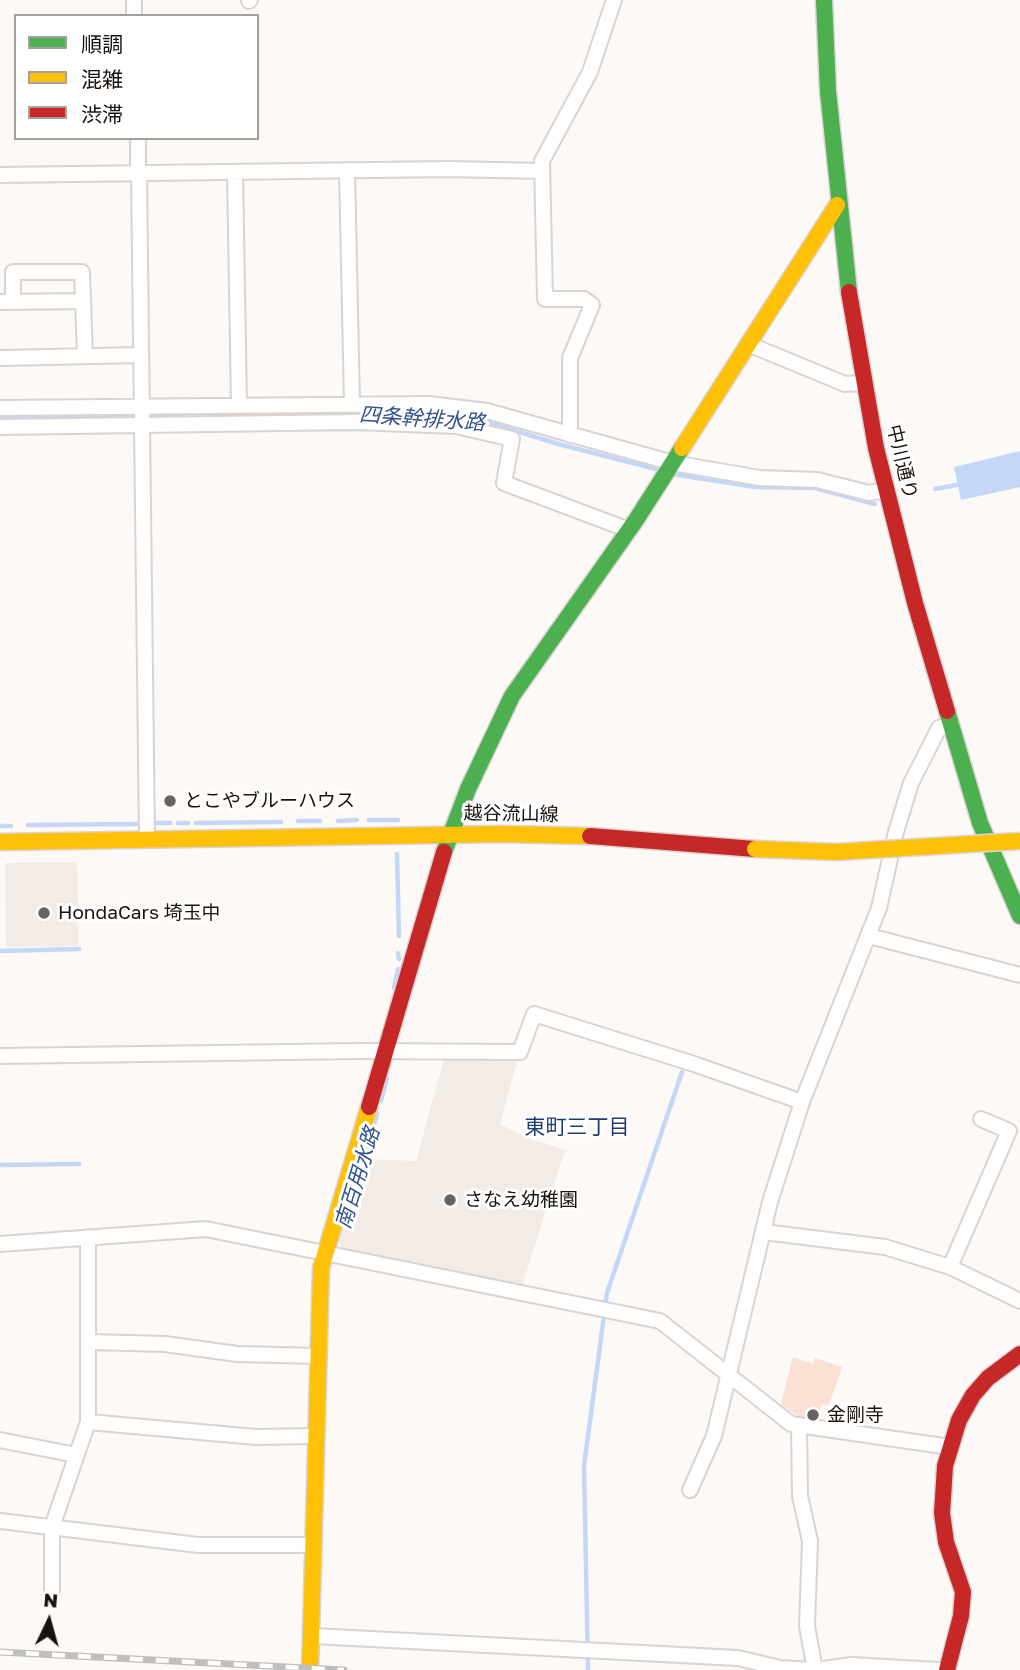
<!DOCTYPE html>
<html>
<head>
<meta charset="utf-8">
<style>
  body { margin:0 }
  #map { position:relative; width:1020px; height:1670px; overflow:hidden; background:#fcf9f7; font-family:"Golos Text","Noto Sans JP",sans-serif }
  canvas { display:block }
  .legend { position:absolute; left:14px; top:14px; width:245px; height:126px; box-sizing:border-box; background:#fff; border:2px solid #a3a09f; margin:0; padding:9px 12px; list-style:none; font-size:21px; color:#18120e }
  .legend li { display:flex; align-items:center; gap:14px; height:35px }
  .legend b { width:35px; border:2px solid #a3a09f }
  .north { position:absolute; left:14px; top:1586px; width:70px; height:70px; -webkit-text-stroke:5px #fff; paint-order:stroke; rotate:5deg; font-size:19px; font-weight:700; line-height:28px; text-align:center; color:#18120e }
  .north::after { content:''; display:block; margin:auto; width:24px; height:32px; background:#18120e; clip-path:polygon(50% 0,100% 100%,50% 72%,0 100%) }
</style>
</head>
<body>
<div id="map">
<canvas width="1020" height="1670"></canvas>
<ul class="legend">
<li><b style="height:9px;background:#4caf50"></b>順調</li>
<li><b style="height:9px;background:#ffc107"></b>混雑</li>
<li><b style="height:9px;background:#c62828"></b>渋滞</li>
</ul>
<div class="north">N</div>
</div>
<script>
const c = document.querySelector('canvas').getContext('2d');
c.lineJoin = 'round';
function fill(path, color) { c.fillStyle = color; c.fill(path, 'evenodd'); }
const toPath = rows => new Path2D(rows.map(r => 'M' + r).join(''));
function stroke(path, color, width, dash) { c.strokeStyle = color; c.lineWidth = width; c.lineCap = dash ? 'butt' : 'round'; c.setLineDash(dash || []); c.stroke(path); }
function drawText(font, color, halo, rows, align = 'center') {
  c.font = font + ' "Golos Text","Noto Sans JP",sans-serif'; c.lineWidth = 6; c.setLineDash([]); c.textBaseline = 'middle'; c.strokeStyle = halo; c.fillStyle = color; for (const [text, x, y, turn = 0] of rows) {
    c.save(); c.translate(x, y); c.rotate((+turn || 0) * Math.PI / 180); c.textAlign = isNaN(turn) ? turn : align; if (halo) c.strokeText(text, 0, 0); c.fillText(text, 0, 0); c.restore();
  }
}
const built = toPath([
  [77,862,79,946,6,947,5,863],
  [518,1058,500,1124,525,1137,565,1150,522,1286,344,1250,338,1239,365,1159,416,1161,444,1059]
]);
const green = toPath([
  [793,1357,813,1364,815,1358,842,1367,829,1405,822,1404,817,1420,796,1415,781,1404]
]);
const water = toPath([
  [1020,451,1020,487,961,500,954,467]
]);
const stream = toPath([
  [309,416,387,413,485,421,558,444,660,470],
  [0,418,181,417],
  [672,474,755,487,815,488,875,504],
  [935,489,962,484],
  [369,820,398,820],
  [298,821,320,821],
  [338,821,357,820],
  [156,823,170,823],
  [178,823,188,823],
  [196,823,281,822],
  [28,825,136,824],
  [0,826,11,826],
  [397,854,399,936],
  [0,951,79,949],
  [398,953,399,959],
  [394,988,398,969],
  [381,1101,387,1078],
  [364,1157,377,1114],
  [0,1165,79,1164],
  [588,1670,584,1466,607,1293,682,1072]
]);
const street = toPath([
  [134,0,134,16],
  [249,1,250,0],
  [138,138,138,173],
  [347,170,352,403],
  [235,172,239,405],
  [139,173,147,839],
  [0,175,448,169,542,171],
  [0,302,83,301],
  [13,302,13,272,82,272,85,356],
  [748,344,845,384,863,383],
  [0,358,141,355],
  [0,408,429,404,487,411,673,463,760,478,817,480,869,493,886,490],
  [0,427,355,422,456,426,512,439,504,483,629,530],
  [570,435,570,358,592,305,584,299,545,299,542,161,590,72,614,0],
  [869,936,1020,975],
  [0,1056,360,1051,520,1052,534,1014,694,1064,802,1102],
  [764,1232,885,1247,950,1267,1020,1301],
  [0,1244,206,1229,660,1321,791,1424,950,1447],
  [950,1267,1009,1131,981,1119],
  [90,1342,165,1344,237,1354,318,1356],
  [88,1422,256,1437,315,1436],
  [799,1426,800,1496,810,1541,807,1626,815,1670],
  [0,1440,76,1455],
  [690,1490,714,1436,770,1202,802,1102,879,908,896,832,911,783,939,728,951,724],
  [0,1521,198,1545,314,1545],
  [52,1591,52,1527,88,1422,88,1237],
  [313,1636,738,1658,780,1668,812,1670],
  [817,1670,851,1665,938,1670]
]);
const fast = toPath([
  [824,0,828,91,849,292],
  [947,711,980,823,1020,916],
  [444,852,468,789,512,696,636,520,682,448]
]);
const slow = toPath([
  [682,448,837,205],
  [0,842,503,834,590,836],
  [310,1670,321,1268,369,1107]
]);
const jam = toPath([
  [849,292,876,448,915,603,947,711],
  [590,836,755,849],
  [369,1107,444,852],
  [947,1670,961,1616,963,1592,946,1542,942,1513,945,1466,959,1420,973,1395,988,1378,1020,1354]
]);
const rail = toPath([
  [0,1652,344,1670]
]);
const slowBridge = toPath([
  [755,849,837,852,1020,841]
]);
const markers = [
  [170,801,7,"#686360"],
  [44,913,7,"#686360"],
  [450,1200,7,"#686360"],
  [813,1415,7,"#686360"]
];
const streetNames = [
  ["中川通り",902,462,77],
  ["越谷流山線",511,814,1]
];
const poiNames = [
  ["とこやブルーハウス",184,801],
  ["HondaCars 埼玉中",58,913],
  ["さなえ幼稚園",464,1200],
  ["金剛寺",827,1415]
];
const waterNames = [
  ["四条幹排水路",422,419,4],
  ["南百用水路",358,1178,-73]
];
const neighbourhoodNames = [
  ["東町三丁目",577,1127]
];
fill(built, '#f2ebe6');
fill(green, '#fae1d3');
fill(water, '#c5d7f9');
stroke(stream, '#c5d7f9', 4.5);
stroke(street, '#dad4d1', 18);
stroke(fast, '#dad4d1', 19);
stroke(slow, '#dad4d1', 19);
stroke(jam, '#dad4d1', 19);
stroke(street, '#fffefe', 14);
stroke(fast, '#4caf50', 16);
stroke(slow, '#ffc107', 16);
stroke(jam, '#c62828', 16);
stroke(rail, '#c0bfbe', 7);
stroke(rail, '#fff', 4.5, [13]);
stroke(slowBridge, '#d9d7d5', 19, []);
stroke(slowBridge, '#ffc107', 16);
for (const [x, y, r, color] of markers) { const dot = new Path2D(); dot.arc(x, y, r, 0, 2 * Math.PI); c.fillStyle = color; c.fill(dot); stroke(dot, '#fff', 2.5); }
drawText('19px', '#18120e', '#fff', streetNames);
drawText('19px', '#18120e', '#fff', poiNames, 'left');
drawText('italic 21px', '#33528e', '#fff', waterNames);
drawText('21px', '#203d73', '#fff', neighbourhoodNames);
</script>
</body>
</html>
